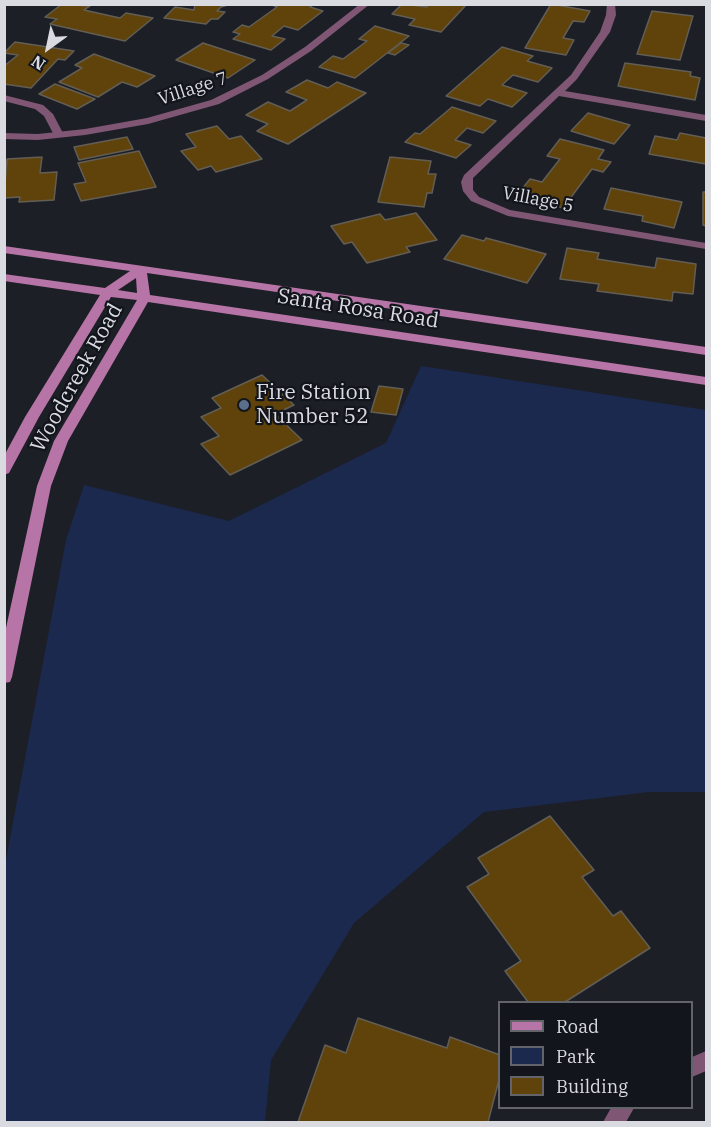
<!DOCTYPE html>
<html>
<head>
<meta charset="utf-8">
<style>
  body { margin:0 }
  #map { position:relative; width:711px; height:1127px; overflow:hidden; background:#1c1f26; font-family:"IBM Plex Serif",serif }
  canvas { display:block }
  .frame { position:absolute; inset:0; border:6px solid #d9dbe0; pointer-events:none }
  .legend { position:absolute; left:498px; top:1001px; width:195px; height:108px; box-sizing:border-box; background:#12151c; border:2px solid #62646a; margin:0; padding:8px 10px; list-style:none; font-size:18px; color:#d9dbe0 }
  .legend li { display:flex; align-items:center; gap:12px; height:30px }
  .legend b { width:30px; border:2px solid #62646a }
  .north { position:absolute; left:18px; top:18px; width:60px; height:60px; -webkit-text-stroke:4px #12151c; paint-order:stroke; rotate:213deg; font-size:16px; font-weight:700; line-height:24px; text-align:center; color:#d9dbe0 }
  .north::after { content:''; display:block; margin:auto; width:21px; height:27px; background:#d9dbe0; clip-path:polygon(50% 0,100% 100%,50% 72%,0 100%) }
</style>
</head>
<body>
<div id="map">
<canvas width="711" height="1127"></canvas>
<div class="frame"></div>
<ul class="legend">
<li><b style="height:8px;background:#b774a6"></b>Road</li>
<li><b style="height:16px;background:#1c294f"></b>Park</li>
<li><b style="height:16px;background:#5f430a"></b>Building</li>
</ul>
<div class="north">N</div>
</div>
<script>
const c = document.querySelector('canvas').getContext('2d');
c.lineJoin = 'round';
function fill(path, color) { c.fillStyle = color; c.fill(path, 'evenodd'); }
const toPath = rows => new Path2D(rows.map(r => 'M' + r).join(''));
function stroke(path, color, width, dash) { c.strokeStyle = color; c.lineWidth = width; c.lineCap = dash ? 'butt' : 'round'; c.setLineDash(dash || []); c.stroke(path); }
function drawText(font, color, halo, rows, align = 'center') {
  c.font = font + ' "IBM Plex Serif",serif'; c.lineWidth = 4.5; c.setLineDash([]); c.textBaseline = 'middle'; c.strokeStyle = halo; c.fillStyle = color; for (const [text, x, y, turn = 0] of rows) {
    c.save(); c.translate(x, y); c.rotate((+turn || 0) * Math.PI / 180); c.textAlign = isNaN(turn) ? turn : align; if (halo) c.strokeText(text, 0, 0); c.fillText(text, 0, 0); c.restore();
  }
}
const green = toPath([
  [421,366,706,410,706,792,649,792,484,812,354,923,271,1060,265,1122,5,1122,5,865,66,540,84,485,229,521,386,443]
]);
const building = toPath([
  [62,4,90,6,84,10,120,18,126,13,153,18,125,41,50,24,57,19,45,17,62,4],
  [195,4,231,4,221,7,217,11,225,12,218,19,211,19,206,24,164,18,175,7,194,10,195,4],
  [314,4,310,7,323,11,298,30,284,26,272,36,285,39,271,50,233,39,240,34,233,32,242,25,249,27,277,7,270,4,314,4],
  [402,4,427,7,429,4,467,4,441,32,409,25,415,19,392,14,402,4],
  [551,4,590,11,584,22,573,21,563,38,574,40,566,55,525,48,551,4],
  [652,11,693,16,680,60,637,54,652,11],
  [375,26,409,36,355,78,319,67,333,56,343,59,367,41,359,39,375,26],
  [15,42,74,51,65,60,58,59,31,88,4,84,4,66,18,55,4,53,15,42],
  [203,43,255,60,228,78,176,60,203,43],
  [401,43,409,45,395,55,388,53,401,43],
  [502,47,533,56,527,61,552,68,538,82,513,75,502,85,527,93,512,107,488,99,480,106,446,96,502,47],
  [94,54,155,76,137,87,122,82,98,97,59,82,82,68,75,65,94,54],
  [625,63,691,72,690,76,700,78,695,100,618,86,625,63],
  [307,80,328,88,337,82,366,93,288,144,257,131,268,124,246,115,268,102,290,111,307,100,286,92,307,80],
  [55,84,95,99,77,109,39,94,55,84],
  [452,107,496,121,483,133,467,128,455,140,471,145,456,158,405,142,415,133,420,134,452,107],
  [588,113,630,125,614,144,571,131,588,113],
  [217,126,229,139,241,136,262,159,216,172,211,166,198,170,181,151,196,147,186,134,217,126],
  [680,133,706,138,706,164,649,154,655,136,677,140,680,133],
  [127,137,133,149,79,160,74,147,127,137],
  [560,139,604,150,598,159,611,162,603,172,592,169,563,208,517,195,530,179,542,182,560,159,547,156,560,139],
  [139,151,156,187,81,201,74,184,86,182,78,163,139,151],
  [42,157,40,173,57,172,54,200,19,202,20,197,4,198,7,159,42,157],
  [390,157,431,161,428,174,436,174,432,193,427,193,424,207,378,202,390,157],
  [611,188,682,202,674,228,642,221,643,216,604,209,611,188],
  [703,192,706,192,706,226,703,225,703,192],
  [416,213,437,240,406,247,410,252,367,263,352,242,344,244,331,226,380,214,385,220,416,213],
  [462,235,484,241,486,238,546,254,527,283,444,259,462,235],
  [567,248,599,253,597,259,655,268,657,258,696,264,693,294,673,292,672,301,628,295,597,291,599,284,560,279,567,248],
  [262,375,294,405,275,414,302,440,230,475,201,444,219,436,201,417,221,408,212,398,262,375],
  [379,386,403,389,396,415,371,412,379,386],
  [550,816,594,870,582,877,613,916,621,911,650,948,565,1002,528,1002,505,971,521,961,467,887,489,874,478,858,550,816],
  [358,1018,447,1048,450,1037,500,1055,500,1076,488,1122,298,1122,325,1045,346,1053,358,1018]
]);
const service = toPath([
  [4,95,43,105,53,114,64,135,63,137,55,137,44,116,35,109,4,101,4,95]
]);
const minor = toPath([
  [360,4,370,4,311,51,268,79,219,104,148,124,85,135,38,140,4,139,4,133,38,134,85,129,147,118,211,100,262,75,305,47,360,4],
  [607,4,615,4,616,15,610,32,577,79,565,91,706,115,706,121,559,96,473,178,473,190,479,197,510,210,706,243,706,249,508,216,471,201,463,191,461,182,464,175,571,75,600,32,606,15,607,4],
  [706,1051,706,1071,692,1077,692,1057,706,1051],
  [611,1108,634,1108,626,1122,603,1122,611,1108]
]);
const secondary = toPath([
  [4,246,706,347,706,355,147,273,150,295,706,377,706,385,148,302,68,441,51,486,12,677,10,682,4,683,4,637,37,486,54,441,137,300,111,297,39,417,9,473,4,475,4,456,25,417,100,295,4,281,4,274,105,288,130,271,4,253,4,246],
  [136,278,137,293,118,290,136,278]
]);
const markers = [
  [244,405,6,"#5c6f8a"]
];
const farStreetnames = [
  ["Village 7",193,89,-18],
  ["Village 5",538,200,11]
];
const streetNames = [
  ["Santa Rosa Road",358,309,9],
  ["Woodcreek Road",77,378,-61]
];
const poiNames = [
  ["Fire Station",256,393],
  ["Number 52",256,417]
];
fill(green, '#1c294f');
fill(building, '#5f430a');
stroke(building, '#635e55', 1.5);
fill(service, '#805675');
fill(minor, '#805675');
fill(secondary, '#b774a6');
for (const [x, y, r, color] of markers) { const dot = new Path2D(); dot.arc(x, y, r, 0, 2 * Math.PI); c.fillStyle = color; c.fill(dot); stroke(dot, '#12151c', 2); }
drawText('18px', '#d9dbe0', '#12151c', farStreetnames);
drawText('21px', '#d9dbe0', '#12151c', streetNames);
drawText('21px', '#d9dbe0', '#12151c', poiNames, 'left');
</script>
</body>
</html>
